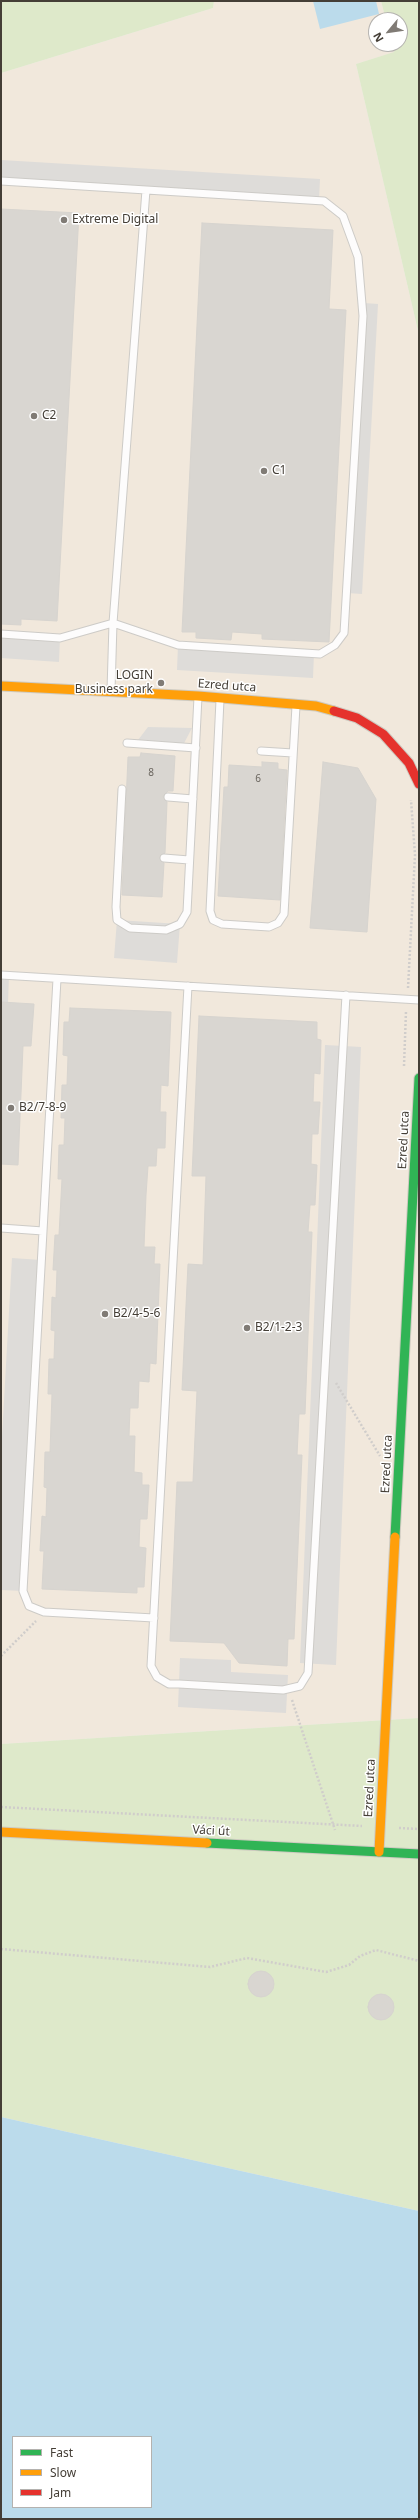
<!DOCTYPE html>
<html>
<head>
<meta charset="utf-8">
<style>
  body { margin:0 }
  #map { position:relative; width:420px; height:2520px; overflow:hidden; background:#efede9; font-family:"Noto Sans",sans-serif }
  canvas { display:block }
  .frame { position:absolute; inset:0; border:2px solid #443e36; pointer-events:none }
  .legend { position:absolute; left:12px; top:2436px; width:140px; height:72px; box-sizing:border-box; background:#fff; border:1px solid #b4b2af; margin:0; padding:5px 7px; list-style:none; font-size:12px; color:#443e36 }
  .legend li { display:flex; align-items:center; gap:8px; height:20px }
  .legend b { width:20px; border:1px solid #b4b2af }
  .north { position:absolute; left:368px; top:12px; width:40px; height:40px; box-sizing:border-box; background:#fff; border:1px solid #b4b2af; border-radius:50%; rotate:241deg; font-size:11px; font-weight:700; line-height:16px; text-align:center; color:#443e36 }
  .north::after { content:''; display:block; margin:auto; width:14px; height:18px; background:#807b75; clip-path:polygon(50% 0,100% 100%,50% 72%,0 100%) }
</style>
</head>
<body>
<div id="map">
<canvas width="420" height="2520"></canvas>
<div class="frame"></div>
<ul class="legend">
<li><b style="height:5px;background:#30b455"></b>Fast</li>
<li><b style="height:5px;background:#ff9f0a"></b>Slow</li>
<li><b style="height:5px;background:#e5322d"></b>Jam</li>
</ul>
<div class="north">N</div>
</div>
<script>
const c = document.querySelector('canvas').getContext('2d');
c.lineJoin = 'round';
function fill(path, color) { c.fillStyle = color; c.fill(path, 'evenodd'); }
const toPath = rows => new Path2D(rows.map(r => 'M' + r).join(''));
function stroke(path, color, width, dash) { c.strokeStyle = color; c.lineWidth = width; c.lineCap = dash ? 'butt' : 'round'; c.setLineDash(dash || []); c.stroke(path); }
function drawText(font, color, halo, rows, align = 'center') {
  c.font = font + ' "Noto Sans",sans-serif'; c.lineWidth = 3; c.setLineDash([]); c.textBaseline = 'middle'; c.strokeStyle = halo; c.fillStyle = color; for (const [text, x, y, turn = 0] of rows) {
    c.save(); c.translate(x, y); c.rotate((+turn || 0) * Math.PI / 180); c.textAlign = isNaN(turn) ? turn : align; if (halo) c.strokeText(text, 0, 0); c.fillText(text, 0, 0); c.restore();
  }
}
const commercial = toPath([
  [214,1,381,1,386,20,376,20,376,44,393,44,395,52,356,64,419,335,419,1718,1,1744,1,73,213,8]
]);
const green = toPath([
  [1,1,214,1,213,8,1,73],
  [381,1,419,1,419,335,356,64,394,52,393,44,400,44,400,20,386,20],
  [419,1718,419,2211,1,2117,1,1744]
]);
const parking = toPath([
  [1,160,320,179,319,200,1,181],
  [364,303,378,304,362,594,347,593],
  [1,634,60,638,59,662,1,658],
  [178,645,314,653,313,678,177,670],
  [148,727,192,728,182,747,135,744],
  [117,920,180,924,177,963,114,958],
  [1,975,9,976,8,1003,1,1002],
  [325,1045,361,1047,336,1665,300,1663],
  [12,1258,41,1260,23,1591,1,1590,1,1454],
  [180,1658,231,1660,231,1672,288,1675,286,1713,178,1707]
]);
const water = toPath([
  [313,1,376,1,379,14,320,29],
  [1,2117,419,2211,419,2519,1,2519],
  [13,2437,151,2437,151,2507,13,2507]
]);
const building = toPath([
  [1,209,79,213,57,621,21,619,21,625,1,624,1,209],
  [202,223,333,230,329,309,346,310,329,642,262,639,262,634,232,632,231,640,196,638,196,632,182,632,202,223],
  [141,753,175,756,173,791,168,791,163,796,167,802,165,853,159,858,164,863,162,897,122,895,128,757,140,757,141,753],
  [262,762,278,763,278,769,287,770,280,900,218,896,224,787,228,787,229,765,262,767,262,762],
  [323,762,358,768,376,799,367,932,310,928,323,762],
  [1,1002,34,1004,31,1046,23,1046,18,1165,1,1164,1,1002],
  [70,1008,171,1012,168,1086,161,1085,160,1112,166,1112,165,1148,157,1148,156,1166,148,1166,146,1195,144,1247,155,1247,154,1264,160,1264,156,1364,150,1363,149,1382,139,1381,138,1408,130,1408,129,1436,135,1436,134,1472,142,1473,142,1485,149,1485,147,1519,140,1519,139,1547,146,1548,144,1587,137,1587,137,1593,42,1589,44,1551,40,1551,42,1516,46,1517,47,1488,44,1487,45,1452,50,1452,52,1394,48,1394,49,1359,54,1359,55,1331,51,1330,52,1297,56,1298,57,1270,53,1270,55,1235,59,1235,62,1179,58,1179,59,1145,64,1145,65,1118,61,1118,62,1085,67,1085,68,1056,63,1055,64,1022,69,1022,70,1008],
  [199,1016,317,1022,317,1039,321,1040,320,1074,314,1073,313,1102,320,1102,318,1134,312,1134,311,1164,317,1165,315,1205,310,1205,308,1232,312,1232,305,1414,299,1414,297,1455,302,1455,294,1639,288,1639,287,1666,239,1663,224,1643,170,1641,177,1482,193,1482,197,1391,182,1390,188,1264,203,1265,206,1176,192,1176,199,1016],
  '248 1984a13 13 0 1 1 26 0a13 13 0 1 1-26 0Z',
  '368 2007a13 13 0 1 1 26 0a13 13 0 1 1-26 0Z'
]);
const path = toPath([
  [408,988,415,855,411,800],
  [404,1066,406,1011],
  [336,1383,380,1456],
  [1,1656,36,1621],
  [292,1700,335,1830],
  [1,1807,362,1826],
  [399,1828,419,1829],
  [1,1949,210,1967,247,1958,326,1972,349,1965,360,1956,376,1950,419,1961]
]);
const lane = toPath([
  [1,181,324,201,343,216,358,257,363,316,344,633,335,645,320,654,178,645,113,623,60,638,1,634],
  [111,691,113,623,146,190],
  [220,700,210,911,213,920,222,924,269,927,278,923,284,914,296,706],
  [127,743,196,748],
  [261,751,293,753],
  [122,789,116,907,117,920,130,928,166,930,180,924,187,912,198,697],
  [168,797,193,799],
  [164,858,189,860],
  [1,975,419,1000],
  [57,979,23,1591,29,1606,44,1612,154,1618],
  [188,986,151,1666,157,1677,169,1684,179,1684,283,1690,300,1686,308,1673,346,995],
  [1,1228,43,1231]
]);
const fast = toPath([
  [395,1537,419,1078],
  [207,1843,419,1854]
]);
const slow = toPath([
  [1,686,198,696,316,706,334,711],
  [1,1832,207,1843],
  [379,1852,395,1537]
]);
const jam = toPath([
  [334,711,357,718,383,734,409,763,419,784]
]);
const markers = [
  [64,220,4,"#807b75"],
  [34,416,4,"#807b75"],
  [264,471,4,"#807b75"],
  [161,683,4,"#807b75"],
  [11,1108,4,"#807b75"],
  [105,1314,4,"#807b75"],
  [247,1328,4,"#807b75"]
];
const numberNames = [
  ["8",151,773],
  ["6",258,779]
];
const poiNames = [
  ["Extreme Digital",72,220],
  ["C2",42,416],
  ["C1",272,471],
  ["LOGIN",153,676,"right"],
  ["Business park",153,690,"right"],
  ["B2/7-8-9",19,1108],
  ["B2/4-5-6",113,1314],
  ["B2/1-2-3",255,1328]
];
const streetNames = [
  ["Ezred utca",227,686,4],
  ["Ezred utca",404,1140,-87],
  ["Ezred utca",387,1464,-87],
  ["Ezred utca",370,1788,-87],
  ["Váci út",211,1831,3]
];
fill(commercial, '#f1e8dc');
fill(green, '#dee9ca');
fill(parking, '#dedcd9');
fill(water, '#bbdbeb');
fill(building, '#d9d6d1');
stroke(building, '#d7d4cf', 1);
stroke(lane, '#cdcbc7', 9);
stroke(fast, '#cecac0', 11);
stroke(slow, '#cecac0', 11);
stroke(jam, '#cecac0', 11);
stroke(path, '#d0cdcb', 2.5, [2, 2]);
stroke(lane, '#fdfcfc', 7);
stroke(fast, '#30b455', 9);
stroke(slow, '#ff9f0a', 9);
stroke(jam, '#e5322d', 9);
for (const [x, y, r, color] of markers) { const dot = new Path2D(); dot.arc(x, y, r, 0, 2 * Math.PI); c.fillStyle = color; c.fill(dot); stroke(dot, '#fff', 1.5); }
drawText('10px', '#6a655e', null, numberNames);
drawText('12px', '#443e36', '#fff', poiNames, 'left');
drawText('12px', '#443e36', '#fff', streetNames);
</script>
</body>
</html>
